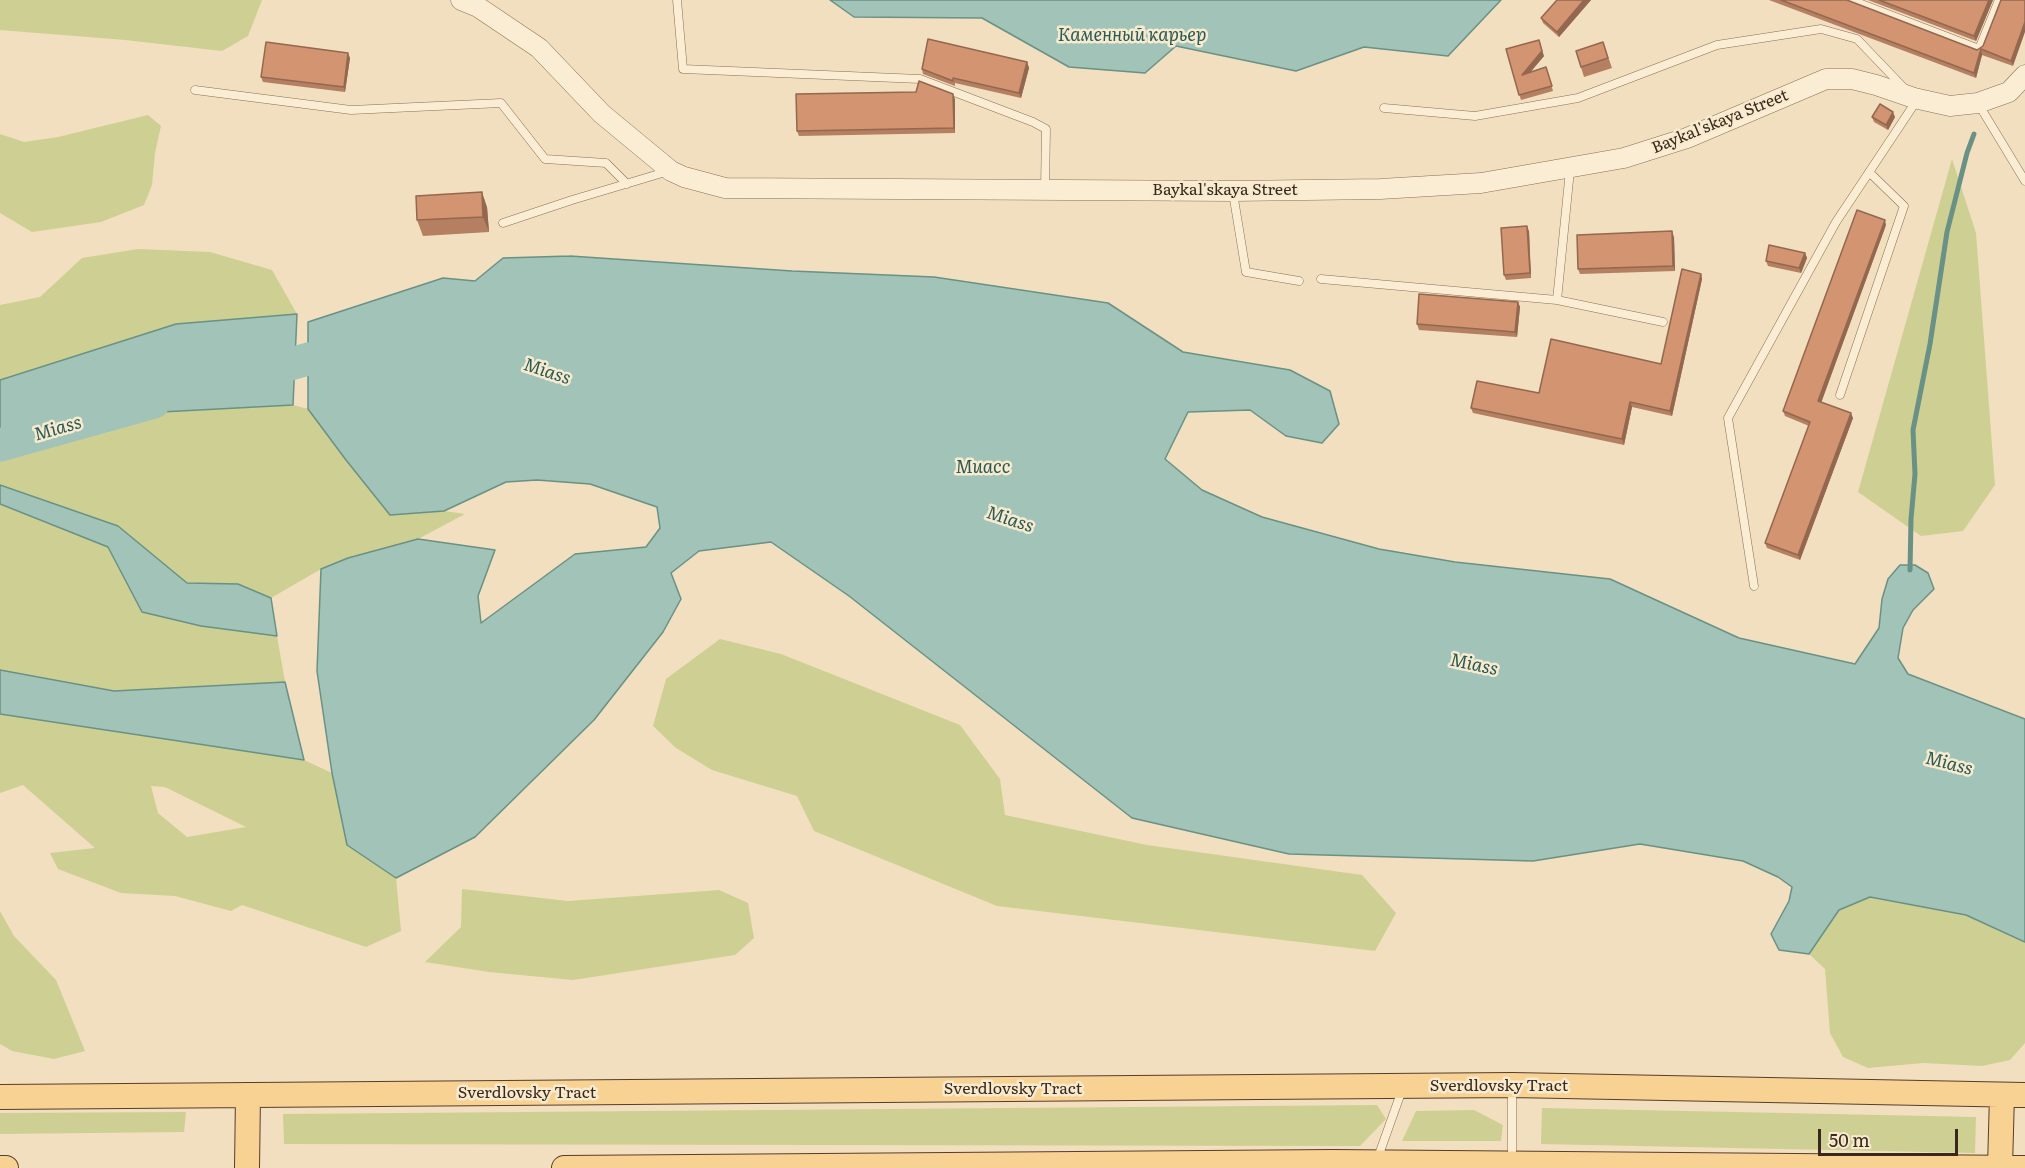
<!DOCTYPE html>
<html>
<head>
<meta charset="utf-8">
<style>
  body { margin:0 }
  #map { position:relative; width:2025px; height:1168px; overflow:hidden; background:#f1dfbf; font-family:Literata,serif }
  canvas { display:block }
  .scale { position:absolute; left:1818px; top:1129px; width:140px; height:27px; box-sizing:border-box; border:3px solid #39281b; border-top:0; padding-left:8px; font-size:18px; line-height:21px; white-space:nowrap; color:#39281b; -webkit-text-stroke:4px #f8eacf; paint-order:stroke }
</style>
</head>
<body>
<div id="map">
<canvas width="2025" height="1168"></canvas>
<div class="scale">50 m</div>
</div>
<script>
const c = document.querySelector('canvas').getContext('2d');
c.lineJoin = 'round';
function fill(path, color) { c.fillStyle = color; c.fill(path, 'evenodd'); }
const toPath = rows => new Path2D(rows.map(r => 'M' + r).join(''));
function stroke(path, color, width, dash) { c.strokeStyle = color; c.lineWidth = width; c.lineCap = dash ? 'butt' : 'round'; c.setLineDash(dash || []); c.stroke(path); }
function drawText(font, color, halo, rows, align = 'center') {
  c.font = font + ' Literata,serif'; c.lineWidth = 5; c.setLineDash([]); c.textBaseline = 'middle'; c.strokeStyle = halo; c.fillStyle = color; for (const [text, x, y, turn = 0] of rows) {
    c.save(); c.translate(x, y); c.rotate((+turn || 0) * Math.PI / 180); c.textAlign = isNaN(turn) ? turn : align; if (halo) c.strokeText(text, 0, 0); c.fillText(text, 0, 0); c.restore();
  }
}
const green = toPath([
  [0,0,262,0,248,36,222,51,125,40,0,30],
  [148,115,161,126,155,153,152,185,144,205,101,222,32,232,0,213,0,134,24,142,58,137],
  [1952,159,1976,233,1995,485,1963,531,1921,536,1858,492],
  [138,249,210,252,272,270,297,314,176,324,0,380,0,305,40,297,82,258],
  [293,405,308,409,346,460,390,515,444,511,465,514,418,539,348,558,321,569,271,598,238,584,187,583,118,526,0,485,0,445,85,416],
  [0,504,108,547,142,612,201,626,277,636,285,682,114,691,0,670],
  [720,639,781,654,960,725,1000,779,1005,815,1147,845,1362,875,1396,913,1375,951,997,906,814,831,797,796,712,770,676,748,653,726,666,679],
  [0,701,126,733,304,760,332,773,347,844,396,878,401,931,366,947,242,905,231,911,175,896,121,893,58,869,50,853,95,848,23,785,0,793],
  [151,786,165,787,246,827,187,837,158,813],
  [462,889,568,901,719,890,748,903,754,938,735,955,573,980,489,972,425,962,461,927],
  [1870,897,1966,915,2025,942,2025,1043,2010,1060,1982,1066,1923,1063,1868,1068,1843,1057,1830,1033,1825,969,1809,954,1839,910],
  [0,911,14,936,56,980,85,1051,54,1059,12,1051,0,1044],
  [1377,1105,1386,1119,1360,1146,284,1144,283,1114],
  [1542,1108,1976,1117,1975,1153,1541,1144],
  [1474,1110,1503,1125,1501,1141,1402,1141,1416,1111],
  [186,1112,184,1132,0,1134,0,1113]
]);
const water = toPath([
  [830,0,1501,0,1448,56,1364,47,1296,71,1176,46,1145,73,1069,67,982,18,854,17,830,0],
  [570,256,792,271,934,277,1108,303,1183,352,1290,370,1330,391,1339,424,1322,443,1286,436,1250,410,1188,412,1165,459,1202,490,1262,517,1379,549,1455,562,1610,579,1739,638,1855,664,1879,628,1882,599,1888,579,1900,565,1915,565,1928,573,1934,589,1913,610,1903,628,1898,658,1908,674,2025,719,2025,942,1966,915,1870,897,1839,910,1809,954,1779,950,1771,934,1789,901,1792,887,1778,877,1743,861,1640,844,1533,861,1289,854,1132,818,849,596,771,542,699,551,671,573,681,599,663,632,594,720,475,837,396,878,347,845,332,773,317,671,321,569,348,558,418,539,495,550,478,596,481,623,575,554,646,547,660,528,657,507,590,484,537,480,506,482,444,511,390,515,346,460,308,409,308,322,443,278,475,281,503,258,570,256],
  [297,314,293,405,86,416,0,445,0,380,176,324,297,314],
  [0,485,118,526,187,583,238,584,271,598,277,636,201,626,142,612,108,547,0,504,0,485],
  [0,670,114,691,285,682,304,760,0,714,0,670]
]);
const stream = toPath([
  [1910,570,1911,519,1915,474,1913,430,1930,344,1947,232,1967,153,1974,134]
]);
const river = toPath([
  [250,376,308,359,352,355],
  [0,445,154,402]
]);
const service = toPath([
  [677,0,683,69,920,79,1033,122,1046,129,1045,189],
  [1851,0,1979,49,1999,0],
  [195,90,351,110,501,103,545,159,606,163,627,184],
  [1979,105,2025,181],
  [1384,108,1475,116,1578,98,1717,45,1821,29,1857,39,1904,88],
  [1233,193,1246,272,1299,281],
  [503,223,572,200,669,171],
  [1321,279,1557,300,1663,322],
  [1557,300,1570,170],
  [1840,395,1904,206,1869,172],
  [1754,586,1728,418,1836,222,1917,100],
  [1377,1160,1402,1090],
  [1512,1161,1512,1089]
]);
const tertiary = toPath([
  [461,0,478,7,539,48,602,114,671,171,684,177,725,188,1233,191,1380,189,1481,183,1624,158,1687,138,1826,79,1852,79,1876,85,1914,98,1950,106,1978,103,2009,92,2025,75]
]);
const primary = toPath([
  [0,1097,1512,1085,2025,1095],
  [2000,1167,2002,1095],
  [0,1168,6,1168],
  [247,1168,248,1095],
  [564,1168,1333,1162,2025,1168]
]);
const wall = toPath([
  [1557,0,1591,0,1559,37,1543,23,1541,18],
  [1769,0,1847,0,1977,50,1983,46,2001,0,2013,66,1982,55,1976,78],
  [1868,0,1993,0,1976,41],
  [1603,42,1612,68,1584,77,1576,51],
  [1506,49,1544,56,1530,72,1546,67,1553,91,1521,100],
  [350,58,345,92,263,82,261,77],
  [1027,62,1029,68,1021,98,955,83,955,86,923,74,922,69],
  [955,99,955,133,799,136,797,131],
  [1872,117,1895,117,1888,130,1874,122],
  [487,207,489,232,423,236,417,220],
  [1886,225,1821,402,1853,418,1800,560,1767,548,1765,543,1809,426,1785,416,1783,411],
  [1529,231,1531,278,1506,280,1504,275],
  [1674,237,1675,271,1580,274,1578,269],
  [1805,253,1807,258,1801,273,1768,266,1766,261],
  [1701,274,1702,279,1672,416,1632,407,1624,445,1473,413,1471,408,1539,393,1661,364],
  [1518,302,1520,307,1517,337,1419,330,1417,324]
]);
const shadedWall = toPath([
  [1584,0,1591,0,1559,37,1557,32],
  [1989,0,1993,0,1976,41,1974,36],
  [2025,22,2025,32,2013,66,2011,61],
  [1539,40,1544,56,1524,80,1522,75],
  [1981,49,1982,55,1976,78,1974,73],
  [348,53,350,58,345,92,344,87],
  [1027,62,1029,68,1021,98,1019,93],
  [953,94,955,99,955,133,954,128],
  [1893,112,1895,117,1888,130,1886,125],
  [482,192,487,207,489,232,483,217],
  [1885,220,1886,225,1820,406,1818,401],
  [1527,226,1529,231,1531,278,1530,273],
  [1672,231,1674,237,1675,271,1673,266],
  [1805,253,1807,258,1801,273,1799,268],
  [1701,274,1702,279,1672,416,1670,411],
  [1518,302,1520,307,1517,337,1515,332],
  [1630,402,1632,407,1624,445,1622,439],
  [1851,413,1853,418,1800,560,1798,555]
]);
const building = toPath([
  [1557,0,1584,0,1557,32,1541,18,1557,0],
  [1781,0,1847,0,1977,50,1983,46,2001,0,2025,0,2025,22,2011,61,1981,49,1974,73,1781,0],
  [1879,0,1989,0,1974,36,1879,0],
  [928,39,1027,62,1019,93,953,78,953,81,922,69,928,39],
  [1539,40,1542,51,1522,75,1546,67,1552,86,1519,95,1506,49,1539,40],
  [266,42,348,53,344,87,261,77,266,42],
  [1603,42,1608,58,1581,67,1576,51,1603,42],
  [919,81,953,94,954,128,797,131,796,94,916,92,919,81],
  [1880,104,1893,112,1886,125,1872,117,1880,104],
  [482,192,483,217,417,220,416,196,482,192],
  [1857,210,1885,220,1818,401,1851,413,1798,555,1765,543,1810,422,1783,411,1857,210],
  [1527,226,1530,273,1504,275,1501,228,1527,226],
  [1672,231,1673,266,1578,269,1577,235,1672,231],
  [1769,245,1805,253,1799,268,1766,261,1769,245],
  [1682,269,1701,274,1670,411,1630,402,1622,439,1471,408,1477,381,1539,393,1551,339,1661,364,1682,269],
  [1419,294,1518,302,1515,332,1417,324,1419,294]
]);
const streetNames = [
  ["Baykal'skaya Street",1720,122,-22],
  ["Baykal'skaya Street",1225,190],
  ["Sverdlovsky Tract",1499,1086],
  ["Sverdlovsky Tract",1013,1089],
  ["Sverdlovsky Tract",527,1093]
];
const waterNames = [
  ["Каменный карьер",1132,36],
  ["Miass",547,372,18],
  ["Miass",58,429,-16],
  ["Миасс",983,468],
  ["Miass",1010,520,18],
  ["Miass",1474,665,12],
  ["Miass",1949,764,14]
];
fill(green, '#cdd092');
fill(water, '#a2c3b7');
stroke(water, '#699185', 1.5);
stroke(stream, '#699185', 5);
stroke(river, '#a2c3b7', 33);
stroke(service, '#8b6f56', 9);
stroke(tertiary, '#8b6f56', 21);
stroke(primary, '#583d2b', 26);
stroke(service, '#fbedd3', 8);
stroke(tertiary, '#fbedd3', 20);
stroke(primary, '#f8d293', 24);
fill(wall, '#b57f61');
fill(shadedWall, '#93684f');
fill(building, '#d29471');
stroke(building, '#93684f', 1.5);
drawText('16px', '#39281b', '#f8eacf', streetNames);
drawText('italic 18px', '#295a54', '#f8eacf', waterNames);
</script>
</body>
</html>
